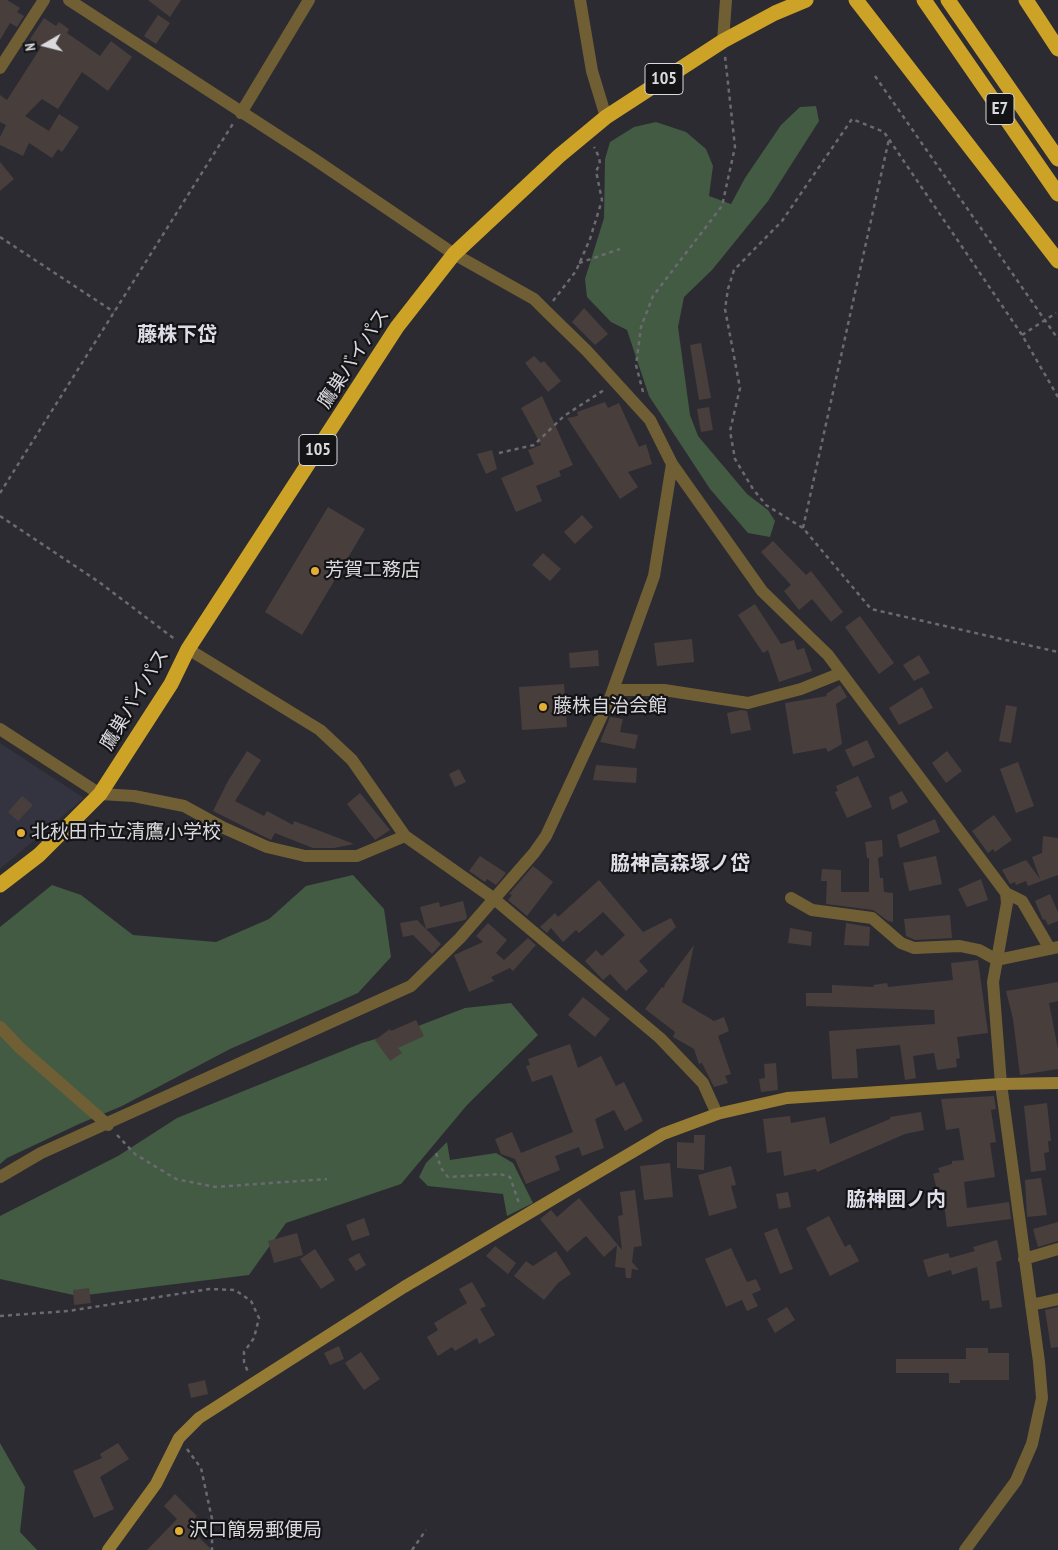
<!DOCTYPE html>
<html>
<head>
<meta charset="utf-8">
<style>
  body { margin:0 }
  #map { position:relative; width:1058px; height:1550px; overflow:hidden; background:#2c2b32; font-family:"PT Sans Narrow",sans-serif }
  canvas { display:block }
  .north { position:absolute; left:20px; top:20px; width:50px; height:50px; -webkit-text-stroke:4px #141417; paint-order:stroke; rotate:262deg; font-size:14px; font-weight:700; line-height:20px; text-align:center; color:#d9d9de }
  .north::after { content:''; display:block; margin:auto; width:18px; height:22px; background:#d9d9de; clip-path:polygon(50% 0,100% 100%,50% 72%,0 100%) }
</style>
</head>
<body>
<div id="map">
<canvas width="1058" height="1550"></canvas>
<div class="north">N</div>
</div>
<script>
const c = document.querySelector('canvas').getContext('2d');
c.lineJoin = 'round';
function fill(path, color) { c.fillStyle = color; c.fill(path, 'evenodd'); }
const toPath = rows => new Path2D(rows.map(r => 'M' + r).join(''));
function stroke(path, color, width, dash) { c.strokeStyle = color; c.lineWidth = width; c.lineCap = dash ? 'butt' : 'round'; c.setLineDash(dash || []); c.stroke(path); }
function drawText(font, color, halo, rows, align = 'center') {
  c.font = font + ' "PT Sans Narrow","Noto Sans JP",sans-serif'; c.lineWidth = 4.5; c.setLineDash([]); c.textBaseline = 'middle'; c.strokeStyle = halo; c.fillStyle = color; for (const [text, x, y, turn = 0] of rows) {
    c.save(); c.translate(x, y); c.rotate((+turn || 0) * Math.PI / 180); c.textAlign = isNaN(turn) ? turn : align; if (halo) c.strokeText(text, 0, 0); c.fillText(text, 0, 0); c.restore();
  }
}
const built = toPath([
  [0,743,84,798,0,869]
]);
const green = toPath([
  [816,106,819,121,768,201,712,270,684,297,678,327,690,415,698,436,747,494,768,510,775,521,770,537,748,533,710,489,649,396,627,330,611,322,587,297,585,279,604,218,605,159,610,142,634,127,656,122,686,132,706,149,713,166,709,196,731,204,745,178,781,125,800,107],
  [353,875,384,909,391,957,358,993,230,1049,122,1106,79,1124,7,1158,0,1164,0,927,52,885,81,895,133,935,216,942,269,919,306,886],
  [511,1003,538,1035,467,1105,401,1184,286,1223,249,1275,78,1296,0,1279,0,1216,118,1156,177,1118,362,1043,413,1028,465,1008],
  [447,1142,450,1160,496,1153,513,1163,533,1203,507,1216,503,1194,428,1186,419,1177,426,1163],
  [0,1443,25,1487,20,1532,37,1550,0,1550]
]);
const building = toPath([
  [0,0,7,0,20,8,17,12,24,16,17,27,10,23,0,40],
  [148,0,181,0,170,17],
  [158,15,170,23,156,44,144,36],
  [44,18,56,26,59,22,69,29,67,33,100,56,111,41,132,57,108,91,82,72,58,109,42,99,25,116,49,131,59,114,79,127,62,152,58,149,52,158,29,143,23,156,0,145,0,137,6,125,0,122,0,95,7,100,41,47,30,39],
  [0,162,14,179,0,191],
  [584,308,608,334,595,345,572,322],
  [701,343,711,398,699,400,690,345],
  [534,356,541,363,544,361,561,381,548,392,525,363],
  [542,396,573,465,559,471,561,476,536,486,542,501,516,512,501,478,534,464,528,450,541,445,521,408],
  [605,402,608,408,619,403,639,447,646,444,652,464,628,472,638,487,620,499,567,418,578,416,577,412],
  [709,407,713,430,701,432,697,409],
  [492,450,497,469,486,474,477,454],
  [328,507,365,529,302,635,265,612],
  [582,515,593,527,575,544,564,532],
  [773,541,806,575,811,571,843,612,831,622,812,599,799,610,784,591,791,585,761,552],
  [543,553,561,569,550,581,532,565],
  [755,604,781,644,794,640,797,650,804,648,812,671,779,682,768,650,763,653,738,615],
  [860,616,894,663,879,674,845,627],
  [692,639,694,662,657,666,654,643],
  [598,650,599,666,570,668,569,653],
  [919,655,930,673,914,681,903,665],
  [564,684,567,727,522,730,519,687],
  [840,685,847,697,836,704,842,744,828,752,826,748,793,754,785,703,827,696,826,694],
  [922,687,933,708,899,725,889,708],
  [1006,705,1017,707,1011,743,999,741],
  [741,710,747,711,751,730,731,734,727,713],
  [610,717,623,719,620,732,638,735,635,749,600,742],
  [867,740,875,757,853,767,845,750],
  [247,751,261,760,235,801,264,816,267,811,293,825,294,821,354,844,334,848,313,848,275,833,271,840,213,811,228,781],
  [947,751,962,771,946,783,932,763],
  [1018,762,1034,806,1016,813,1000,769],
  [596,765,637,768,636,783,593,780],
  [459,769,466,782,455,787,449,774],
  [858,776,872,807,847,818,835,792,838,791,836,786],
  [902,791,908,802,892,810,889,797],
  [360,793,390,830,375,840,347,804],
  [22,796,33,805,18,821,8,812],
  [994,815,1012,840,995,852,993,849,988,853,972,831],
  [935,819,940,832,900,848,897,835],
  [1043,836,1058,838,1058,875,1028,886,1026,881,1016,885,1015,882,1010,884,1002,870,1026,860,1040,879,1032,857,1042,853],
  [882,840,883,856,878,858,880,878,883,878,884,892,893,893,893,922,888,921,873,910,826,904,827,881,821,881,822,869,841,870,841,892,869,892,869,858,867,858,865,842],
  [480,856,506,873,496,885,487,879,485,882,469,871],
  [936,856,942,884,909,891,903,863],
  [533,866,553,882,527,916,508,900,512,895,509,894],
  [981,879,988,900,967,907,958,889],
  [599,880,643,932,671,918,676,927,639,961,648,971,626,991,610,974,603,980,585,961,596,950,602,956,625,935,603,912,579,933,576,930,563,942,551,928,547,933,540,927,555,913,558,917],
  [1050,894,1058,912,1058,921,1048,925,1045,919,1043,920,1035,901],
  [463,901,467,917,465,920,426,929,441,944,432,954,413,935,403,937,400,923,417,920,426,929,420,907,439,902,440,907],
  [950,915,952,938,915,940,906,936,904,919],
  [488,923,507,940,496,953,504,960,528,938,536,945,513,971,510,968,491,977,494,981,469,992,454,955,483,942,476,936],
  [846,923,870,927,869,946,844,945],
  [790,928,812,932,811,946,788,943],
  [694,945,682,1002,714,1021,724,1017,729,1031,718,1036,731,1074,725,1076,728,1083,714,1087,702,1063,699,1064,694,1049,673,1037,675,1032,645,1009,662,987,664,988,665,984],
  [978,960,988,1033,957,1037,960,1058,956,1059,957,1067,937,1070,934,1053,913,1056,916,1078,905,1080,900,1045,856,1049,858,1078,832,1079,829,1031,935,1024,934,1010,806,1006,806,993,832,993,832,985,874,987,873,985,887,983,888,987,953,980,951,963],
  [1058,982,1058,1001,1049,1003,1058,1049,1058,1069,1020,1075,1013,1019,1006,991],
  [583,997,610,1019,595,1037,568,1015],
  [416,1020,424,1036,398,1048,402,1053,390,1061,375,1040,390,1029,391,1031],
  [570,1044,578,1068,601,1056,616,1086,624,1082,643,1121,625,1131,614,1110,595,1119,604,1148,582,1156,579,1147,555,1156,560,1170,526,1184,515,1159,501,1154,495,1139,512,1132,521,1153,573,1132,552,1075,532,1082,526,1066,530,1065,528,1059],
  [776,1063,778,1090,761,1092,759,1079,765,1078,764,1064],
  [994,1096,996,1109,991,1110,996,1142,990,1143,995,1177,964,1182,967,1208,1009,1202,1011,1219,947,1227,942,1189,937,1190,933,1174,940,1172,938,1168,952,1164,952,1161,964,1160,959,1128,946,1130,941,1099],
  [1047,1103,1051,1141,1048,1141,1049,1152,1044,1153,1046,1170,1031,1172,1024,1106],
  [921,1112,924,1130,905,1134,817,1172,816,1169,784,1176,781,1151,767,1153,763,1119,790,1116,791,1123,825,1117,830,1144,890,1119,890,1117],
  [694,1135,705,1135,704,1170,677,1168,677,1142,694,1143],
  [670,1163,673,1197,644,1200,640,1166],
  [731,1166,736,1185,731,1186,737,1208,709,1216,698,1175],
  [1041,1178,1047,1215,1027,1217,1025,1180],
  [635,1190,642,1246,634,1247,632,1262,639,1270,632,1269,631,1278,626,1278,625,1268,615,1267,617,1245,604,1257,586,1236,567,1252,540,1219,551,1210,557,1217,579,1198,622,1250,618,1216,623,1215,620,1192],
  [788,1192,791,1207,779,1209,776,1194],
  [829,1216,845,1247,850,1244,859,1261,830,1276,806,1228],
  [364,1218,370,1235,352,1241,346,1225],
  [1058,1222,1058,1241,1038,1247,1033,1229],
  [777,1228,793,1269,780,1274,764,1233],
  [297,1233,303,1255,274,1263,268,1241],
  [997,1240,1002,1260,996,1262,1002,1307,990,1309,989,1300,982,1301,977,1267,952,1275,951,1270,928,1277,923,1260,948,1253,950,1258,975,1251,973,1247],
  [495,1246,516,1263,508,1274,486,1256],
  [731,1248,747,1282,756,1279,761,1290,752,1294,758,1306,747,1311,742,1300,726,1307,705,1259],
  [315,1249,335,1280,321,1289,300,1259],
  [556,1251,571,1274,558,1283,544,1300,514,1276,526,1261,533,1266],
  [359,1253,366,1265,356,1271,348,1259],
  [472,1282,486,1306,480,1309,495,1335,479,1344,477,1338,455,1351,452,1347,438,1356,427,1337,438,1330,434,1323,467,1303,459,1289],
  [89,1288,91,1303,74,1305,73,1290],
  [787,1307,795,1320,775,1333,767,1319],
  [1058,1307,1058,1347,1051,1348,1045,1310],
  [339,1346,344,1359,330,1365,324,1353],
  [966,1348,988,1348,988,1353,1009,1353,1009,1380,960,1380,960,1383,949,1383,949,1373,896,1373,896,1359,966,1359],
  [361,1352,380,1379,364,1390,345,1363],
  [205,1380,208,1394,191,1398,188,1384],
  [118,1443,129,1459,100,1477,114,1509,94,1518,73,1471,102,1458,100,1454],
  [175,1494,197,1516,187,1526,212,1550,147,1550,177,1519,164,1506]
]);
const path = toPath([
  [875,76,1058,339],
  [0,237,114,312],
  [579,263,620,249],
  [553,301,576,271,590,239,602,200,596,171,600,164,599,157,594,147],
  [1022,335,1056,313],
  [643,392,636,365,641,327,653,296,722,206,735,147,725,56],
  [1058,397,1022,335,884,132,852,119,782,221,734,270,728,289,725,309,740,388,730,431,735,459,753,489,766,505,803,528,871,609,1058,652],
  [499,453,534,445,564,416,604,390],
  [0,493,234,122],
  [0,516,99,582,176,640],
  [803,528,889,139],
  [117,1135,135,1154,176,1179,215,1187,327,1179],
  [436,1153,441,1168,448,1177,500,1174,510,1177,519,1203],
  [0,1316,68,1311,210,1289,235,1290,251,1301,259,1318,254,1338,244,1352,244,1362,248,1372],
  [187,1449,201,1468,212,1519,212,1550],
  [412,1550,426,1530]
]);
const street = toPath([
  [69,0,314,159,454,254,534,299,546,311,587,351,650,420,672,464,762,591,828,655,1006,893,1007,903,997,960,979,950,960,946,914,948,901,943,872,918,812,910,791,898],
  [580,0,592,71,606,117],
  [723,41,726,0],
  [0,68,44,0],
  [241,113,309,0],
  [188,649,320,730,352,760,405,836,493,898,660,1038,703,1083,717,1114],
  [613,690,664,690,748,703,801,689,841,673],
  [0,729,100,794,134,796,184,806,224,828,267,847,305,856,357,856,405,836],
  [1006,893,1022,901,1050,949],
  [0,1027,20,1048,108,1125],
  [0,1177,41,1153,411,986,460,938,534,853,546,836,610,698,654,576,672,464],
  [1024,1259,1058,1249],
  [1031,1305,1058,1299],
  [965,1550,1016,1481,1032,1444,1042,1398,1039,1362,1001,1084,993,982,997,960,1058,947]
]);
const secondary = toPath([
  [108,1550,156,1484,179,1438,199,1418,404,1287,663,1134,717,1114,787,1098,1001,1084,1058,1083]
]);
const highway = toPath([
  [856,0,1058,261],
  [924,0,1058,194],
  [948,0,1058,159],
  [1026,0,1058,49],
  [0,885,39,855,100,794,171,684,188,649,397,327,454,254,559,156,606,117,723,41,775,13,806,0]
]);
const markers = [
  [315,571,5,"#e4ae35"],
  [543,707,5,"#e4ae35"],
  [21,833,5,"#e4ae35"],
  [179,1531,5,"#e4ae35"]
];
const shields = [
  [664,79,38],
  [1000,109,28],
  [318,450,38]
];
const shieldNames = [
  ["105",664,79],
  ["E7",1000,109],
  ["105",318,450]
];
const streetNames = [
  ["鷹巣バイパス",354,359,-57],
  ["鷹巣バイパス",135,700,-59]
];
const poiNames = [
  ["芳賀工務店",325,571],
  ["藤株自治会館",553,707],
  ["北秋田市立清鷹小学校",31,833],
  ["沢口簡易郵便局",189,1531]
];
const neighbourhoodNames = [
  ["藤株下岱",177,335],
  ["脇神高森塚ノ岱",680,864],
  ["脇神囲ノ内",896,1200]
];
fill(built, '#343340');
fill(green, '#425b42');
fill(building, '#483f3d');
stroke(path, '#6b6a71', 2.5, [4, 4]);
stroke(street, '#705f35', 12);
stroke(secondary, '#967b34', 12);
stroke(highway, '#cda327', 15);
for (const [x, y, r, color] of markers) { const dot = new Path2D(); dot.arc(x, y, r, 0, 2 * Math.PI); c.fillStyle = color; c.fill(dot); stroke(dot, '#141417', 2); }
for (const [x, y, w] of shields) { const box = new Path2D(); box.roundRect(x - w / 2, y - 15.5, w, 31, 4); c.fillStyle = '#141417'; c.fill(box); stroke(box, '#d9d9de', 1); }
drawText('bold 18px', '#d9d9de', null, shieldNames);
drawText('19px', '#d9d9de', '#141417', streetNames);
drawText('19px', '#d9d9de', '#141417', poiNames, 'left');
drawText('bold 20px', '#dedde7', '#141417', neighbourhoodNames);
</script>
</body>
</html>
